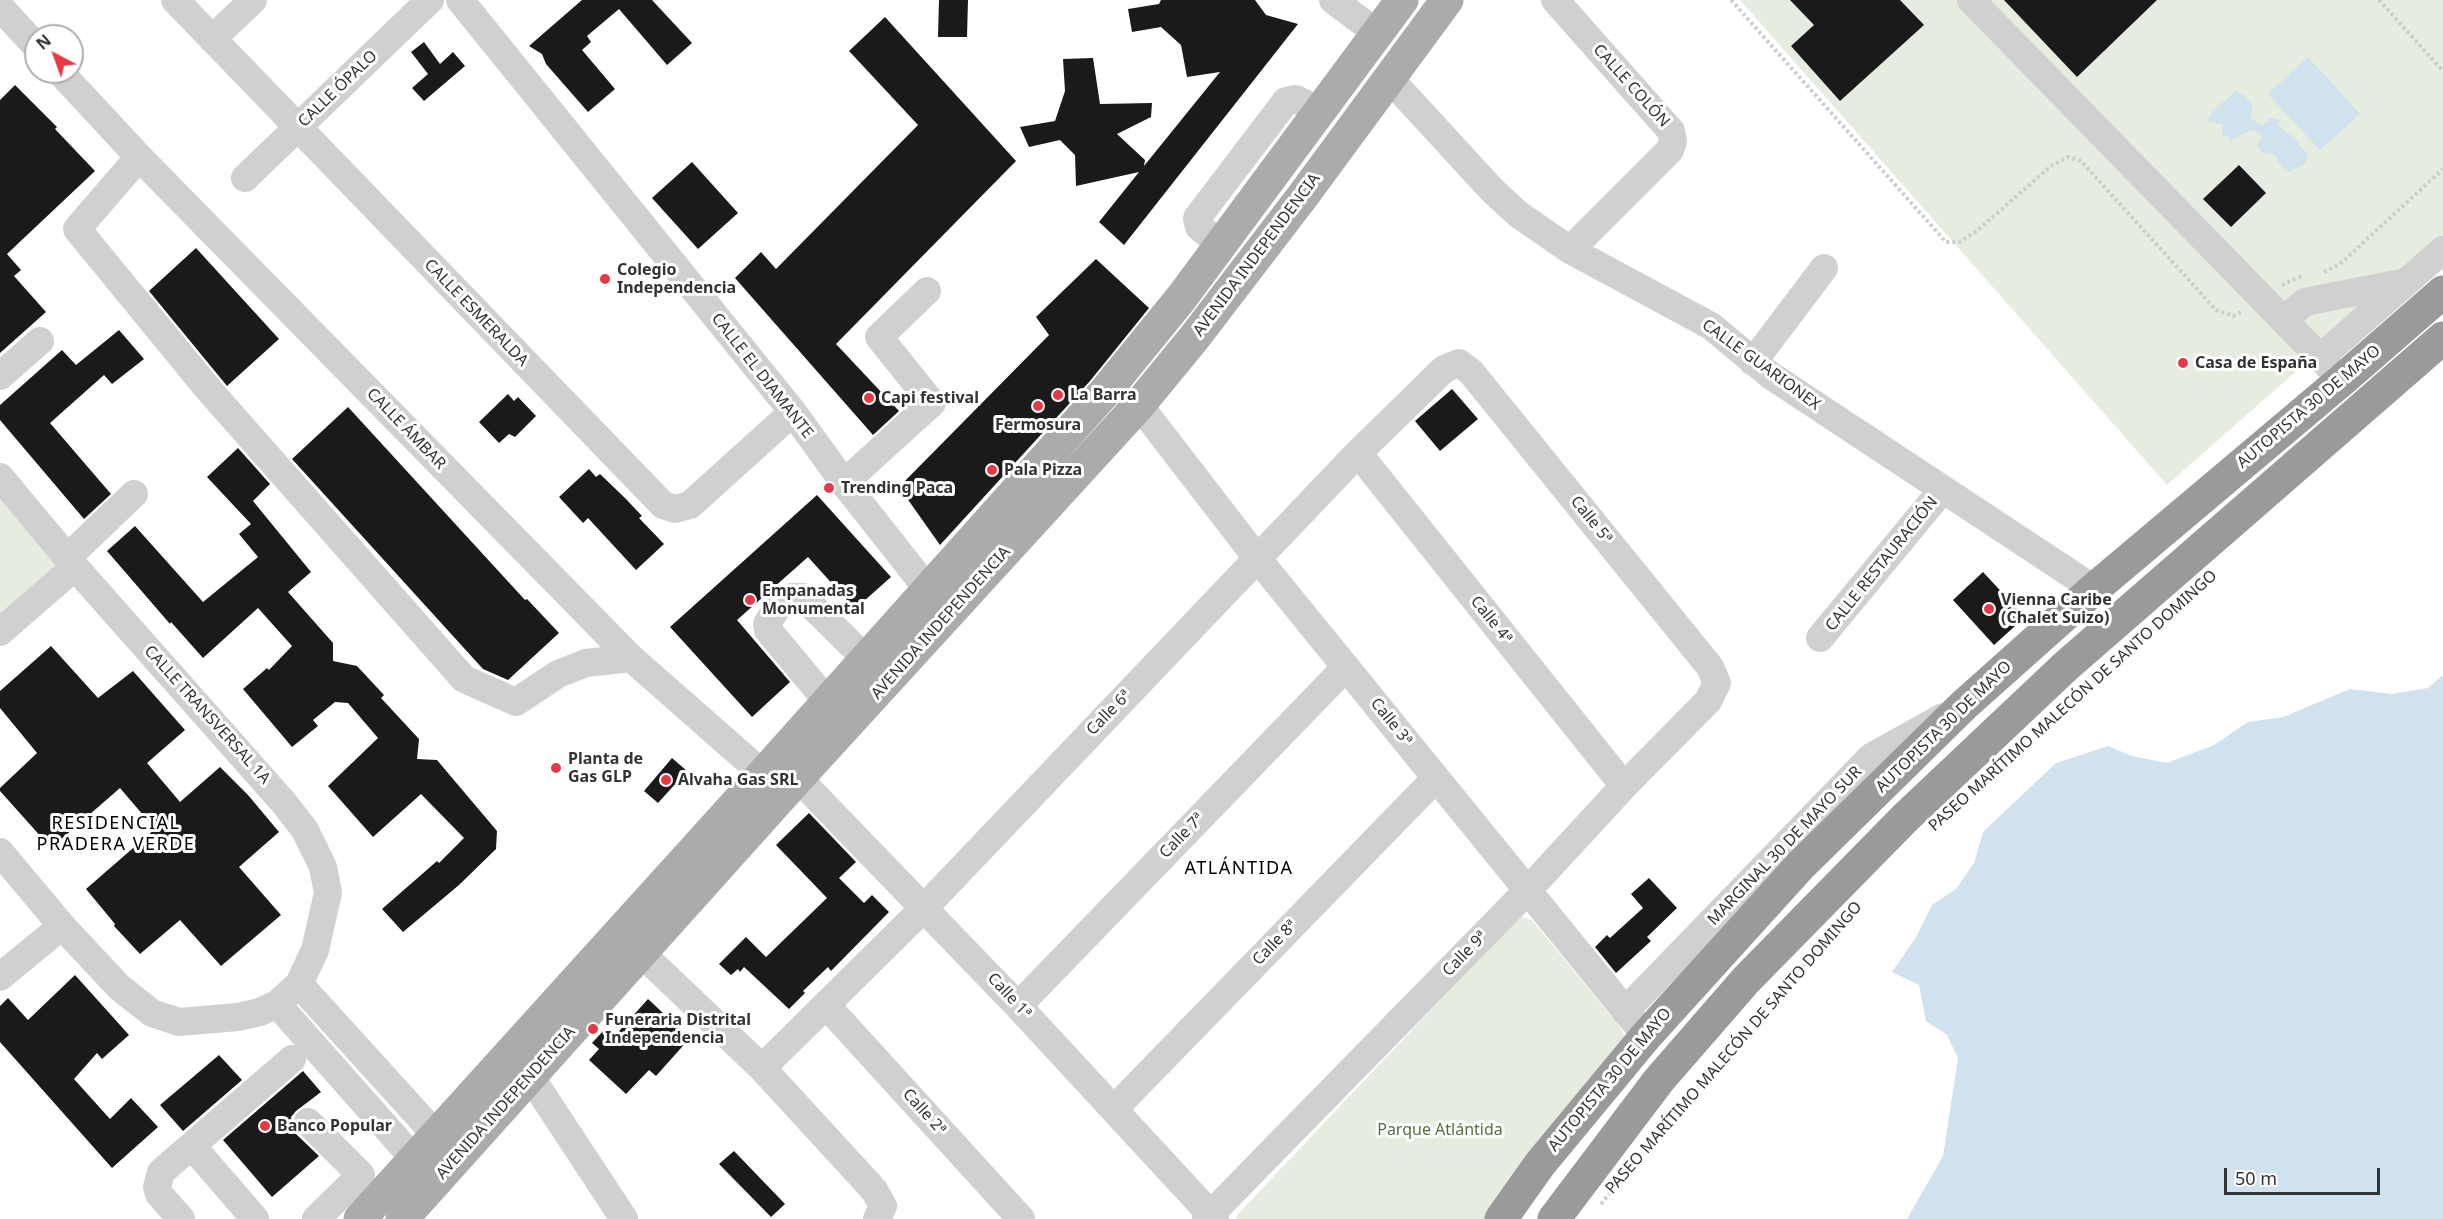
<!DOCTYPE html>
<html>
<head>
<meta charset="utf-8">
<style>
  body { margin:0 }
  #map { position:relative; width:2443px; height:1219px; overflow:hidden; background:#fff; font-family:"Noto Sans",sans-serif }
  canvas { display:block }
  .north { position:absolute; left:24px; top:24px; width:60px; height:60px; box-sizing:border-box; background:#fff; border:2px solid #adadad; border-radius:50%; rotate:319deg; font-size:16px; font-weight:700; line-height:24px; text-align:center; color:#333 }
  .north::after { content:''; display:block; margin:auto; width:21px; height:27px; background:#e63946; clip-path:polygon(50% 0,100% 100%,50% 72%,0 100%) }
  .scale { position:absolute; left:2224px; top:1168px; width:156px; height:27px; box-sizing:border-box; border:3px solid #333; border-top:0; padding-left:8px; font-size:18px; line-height:21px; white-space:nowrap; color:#333; -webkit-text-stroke:4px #fff; paint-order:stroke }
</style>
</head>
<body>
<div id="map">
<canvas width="2443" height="1219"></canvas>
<div class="north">N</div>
<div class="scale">50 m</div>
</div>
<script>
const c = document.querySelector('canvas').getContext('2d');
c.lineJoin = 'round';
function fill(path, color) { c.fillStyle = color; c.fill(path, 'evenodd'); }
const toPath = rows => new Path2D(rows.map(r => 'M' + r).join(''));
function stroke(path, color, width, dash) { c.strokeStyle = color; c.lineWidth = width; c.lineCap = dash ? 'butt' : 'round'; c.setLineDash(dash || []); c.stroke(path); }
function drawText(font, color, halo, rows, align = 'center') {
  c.font = font + ' "Noto Sans",sans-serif'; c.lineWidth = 6; c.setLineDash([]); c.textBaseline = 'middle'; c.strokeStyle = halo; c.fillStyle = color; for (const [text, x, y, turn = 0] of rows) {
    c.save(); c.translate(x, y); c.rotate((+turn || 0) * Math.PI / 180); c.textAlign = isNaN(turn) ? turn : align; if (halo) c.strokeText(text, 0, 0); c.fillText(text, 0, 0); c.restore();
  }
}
const green = toPath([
  [1740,0,2443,0,2443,242,2167,485],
  [0,497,62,569,0,625],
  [1522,917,1532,920,1620,1027,1624,1036,1624,1045,1485,1219,1236,1219,1238,1214,1514,922]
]);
const water = toPath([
  [2308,57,2360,114,2320,150,2268,94],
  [2236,91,2243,94,2252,104,2251,119,2262,125,2268,121,2268,117,2281,120,2277,125,2295,139,2301,148,2308,154,2306,162,2298,168,2289,172,2281,165,2274,154,2261,152,2257,145,2262,137,2259,133,2250,130,2230,141,2228,135,2222,136,2223,124,2208,122,2212,112],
  [2443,675,2443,1219,1907,1219,1943,1156,1958,1058,1947,1035,1926,1021,1919,985,1892,972,1915,939,1932,905,1956,889,1974,863,1983,832,2056,763,2108,746,2132,756,2167,763,2214,745,2248,722,2283,717,2350,689,2391,694,2428,688]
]);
const building = toPath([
  [582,0,652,0,692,43,667,65,619,9,587,36,591,42,582,50,615,89,588,112,546,64,542,54,529,46],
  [939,0,968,0,967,37,938,37],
  [1161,0,1255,0,1266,15,1298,24,1124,245,1099,222,1139,172,1076,186,1075,155,1060,140,1029,147,1020,127,1055,121,1065,91,1063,59,1093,58,1100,104,1152,103,1151,117,1117,134,1145,160,1144,166,1220,72,1187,77,1181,45,1161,27,1132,32,1128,9,1159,4],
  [1790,0,1900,0,1924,25,1840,101,1791,46,1814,25],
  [2004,0,2157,0,2077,77],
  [885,17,1016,161,836,344,899,411,873,435,735,278,761,252,776,269,918,125,849,51],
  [424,42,440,64,453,52,465,66,424,101,412,88,428,74,411,52],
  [15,85,57,127,55,129,95,171,7,254,21,270,14,276,46,312,0,353,0,100],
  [692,162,738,213,698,249,652,198],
  [2239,165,2266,193,2231,227,2203,199],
  [196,248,279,339,227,386,149,291],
  [1096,259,1149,308,1090,381,940,545,899,487,1049,335,1036,317],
  [119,330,144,359,112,384,104,375,50,423,111,494,84,519,0,420,0,405,62,350,76,365],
  [1452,389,1478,419,1440,451,1415,421],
  [508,394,514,401,518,397,536,416,515,437,509,434,499,443,479,422],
  [348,407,525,600,527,599,559,633,508,680,483,669,292,459],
  [238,448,270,484,253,501,311,572,288,592,333,643,333,661,357,666,384,695,381,698,419,739,417,759,437,760,497,831,496,849,459,885,403,932,382,909,437,861,439,863,464,838,421,794,373,837,328,786,378,738,348,703,335,702,313,720,318,726,292,747,243,689,267,668,269,670,292,646,258,608,203,658,171,622,170,624,107,551,135,526,203,602,258,557,239,534,251,524,207,477],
  [589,469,596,477,600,474,626,499,642,516,639,518,664,544,636,570,588,518,583,523,559,497],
  [817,495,891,577,855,609,808,557,737,620,790,682,752,717,670,627],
  [1983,572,2025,617,1994,645,1953,600],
  [51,646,98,698,133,671,185,730,147,763,180,802,220,767,248,795,279,832,239,867,281,915,221,966,180,920,140,954,114,926,115,924,86,889,155,829,120,788,51,848,0,791,0,788,37,753,0,708,0,691],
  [672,758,687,771,658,803,644,791],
  [809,813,856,862,839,878,864,903,872,895,889,912,831,971,828,967,803,991,805,993,789,1009,744,967,740,972,738,969,731,975,719,964,746,937,766,957,827,898,776,845],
  [1649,878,1677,908,1647,937,1651,941,1616,973,1595,947,1607,935,1610,938,1643,908,1631,894],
  [75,975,129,1035,102,1059,97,1053,74,1079,110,1119,131,1098,158,1127,112,1168,0,1042,0,1006,8,998,28,1020],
  [648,999,690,1038,656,1076,649,1070,626,1094,589,1060,599,1049,592,1043,603,1031,612,1039],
  [219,1055,242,1080,183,1131,160,1105],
  [303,1071,321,1092,296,1111,291,1117,292,1126,296,1134,319,1156,272,1197,223,1140],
  [734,1151,785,1204,771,1217,719,1164]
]);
const path = toPath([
  [1731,0,1946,242,1959,242,1978,230,2051,166,2068,157,2081,161,2216,310,2233,316,2243,311],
  [2379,0,2443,71],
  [2324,272,2340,264,2443,169],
  [2282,285,2302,276],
  [1601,1204,1741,1036,1824,942]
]);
const minor = toPath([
  [175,0,663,505,675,509,690,505,793,412],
  [460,0,793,412,844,483,941,606],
  [1333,0,1377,33],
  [1555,0,1671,131,1673,141,1670,150,1570,250],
  [1971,0,2342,380],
  [0,7,36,46],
  [212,39,253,0],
  [60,72,139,157,631,658,763,774,781,782,798,778,1018,1006,1215,1219],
  [1389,78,1492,190,1518,214,1570,250,1711,326,1770,375,2094,589],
  [139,157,77,229,209,390,464,679,516,702,558,674,586,663,631,658],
  [245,178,430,0],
  [1221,245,1199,227,1197,218,1286,101,1296,99,1319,111],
  [2285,319,2305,302,2406,282],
  [2321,357,2443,250],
  [1753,362,1824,268],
  [0,376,40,341],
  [1139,405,1257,558,1646,1036],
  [1358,453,1624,786],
  [0,477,75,567,284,803,305,830,323,867,328,893,315,950,299,984,277,1004,260,1012,238,1017,179,1022,152,1013,119,987,62,926,0,852],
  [844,483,932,403,879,337,927,291],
  [67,558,134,494],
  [0,632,75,567],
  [1820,638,1943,489],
  [827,701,768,630,767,624,776,609,791,597,803,597,866,659],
  [641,953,762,1068,874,1190,883,1206,877,1219],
  [0,977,62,926],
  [299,984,437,1136],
  [277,1004,415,1160],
  [826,1005,1021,1219],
  [1018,1006,1346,667],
  [1625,1011,1871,757,1943,717],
  [762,1068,925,907,1358,453,1444,369,1459,363,1471,372,1710,667,1717,683,1708,701,1624,786,1528,890,1206,1219],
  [530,1076,624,1219],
  [1114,1109,1436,778],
  [308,1122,361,1175,316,1219],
  [192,1146,255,1219],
  [181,1219,159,1194,157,1187,161,1172,292,1059]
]);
const major = toPath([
  [360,1219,763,774,1104,393,1182,297,1402,0],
  [402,1219,798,778,1139,405,1194,338,1302,197,1447,0]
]);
const highway = toPath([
  [1501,1219,1540,1164,1646,1036,1801,865,1964,705,2094,589,2342,380,2443,292],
  [1554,1219,1659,1080,1746,980,1905,818,2066,666,2443,338]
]);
const markers = [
  [605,279,6,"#e63946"],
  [2183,363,6,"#e63946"],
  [1058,395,6,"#e63946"],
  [869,398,6,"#e63946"],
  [1038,406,6,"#e63946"],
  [992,470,6,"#e63946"],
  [829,488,6,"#e63946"],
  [750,600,6,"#e63946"],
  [1989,609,6,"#e63946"],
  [556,768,6,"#e63946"],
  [666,780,6,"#e63946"],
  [593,1029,6,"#e63946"],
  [265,1126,6,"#e63946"]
];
const streetNames = [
  ["CALLE COLÓN",1631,86,48],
  ["CALLE ÓPALO",338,89,-44],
  ["AVENIDA INDEPENDENCIA",1257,255,-53],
  ["CALLE ESMERALDA",476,313,46],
  ["CALLE GUARIONEX",1761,365,36],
  ["CALLE EL DIAMANTE",762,376,52],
  ["AUTOPISTA 30 DE MAYO",2309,407,-40],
  ["CALLE ÁMBAR",406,429,46],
  ["Calle 5ª",1591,520,51],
  ["CALLE RESTAURACIÓN",1882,564,-51],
  ["Calle 4ª",1491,620,51],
  ["AVENIDA INDEPENDENCIA",941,623,-48],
  ["PASEO MARÍTIMO MALECÓN DE SANTO DOMINGO",2073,701,-42],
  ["Calle 6ª",1109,713,-46],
  ["CALLE TRANSVERSAL 1A",207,715,48],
  ["Calle 3ª",1391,722,51],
  ["AUTOPISTA 30 DE MAYO",1944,727,-44],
  ["Calle 7ª",1182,836,-46],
  ["MARGINAL 30 DE MAYO SUR",1785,846,-46],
  ["Calle 8ª",1275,943,-46],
  ["Calle 9ª",1465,954,-46],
  ["Calle 1ª",1009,996,47],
  ["PASEO MARÍTIMO MALECÓN DE SANTO DOMINGO",1734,1048,-49],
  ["AUTOPISTA 30 DE MAYO",1610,1080,-50],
  ["AVENIDA INDEPENDENCIA",506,1103,-48],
  ["Calle 2ª",924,1112,48]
];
const poiNames = [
  ["Colegio",617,270],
  ["Independencia",617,288],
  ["Casa de España",2195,363],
  ["La Barra",1070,395],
  ["Capi festival",881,398],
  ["Fermosura",1038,425,"center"],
  ["Pala Pizza",1004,470],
  ["Trending Paca",841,488],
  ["Empanadas",762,591],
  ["Monumental",762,609],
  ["Vienna Caribe",2001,600],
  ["(Chalet Suizo)",2001,618],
  ["Planta de",568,759],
  ["Gas GLP",568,777],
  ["Alvaha Gas SRL",678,780],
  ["Funeraria Distrital",605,1020],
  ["Independencia",605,1038],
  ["Banco Popular",277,1126]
];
const parkNames = [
  ["Parque Atlántida",1440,1130]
];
const neighbourhoodNames = [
  ["RESIDENCIAL",116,824],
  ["PRADERA VERDE",116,845],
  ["ATLÁNTIDA",1239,869]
];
fill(green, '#e6ecdf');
fill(water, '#cfe2ee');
fill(building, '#1a1a1a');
stroke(path, '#cdcdcd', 4, [3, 3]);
stroke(minor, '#d0d0d0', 28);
stroke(major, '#ababab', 33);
stroke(highway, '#9a9a9a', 33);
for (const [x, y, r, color] of markers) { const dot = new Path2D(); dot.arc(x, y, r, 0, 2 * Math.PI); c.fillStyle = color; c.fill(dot); stroke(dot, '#fff', 2); }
drawText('16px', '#333', '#fff', streetNames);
drawText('bold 16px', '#333', '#fff', poiNames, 'left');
drawText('16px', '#56703f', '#fff', parkNames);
c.letterSpacing = '1.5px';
drawText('18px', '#000', '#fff', neighbourhoodNames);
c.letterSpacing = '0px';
</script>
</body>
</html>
